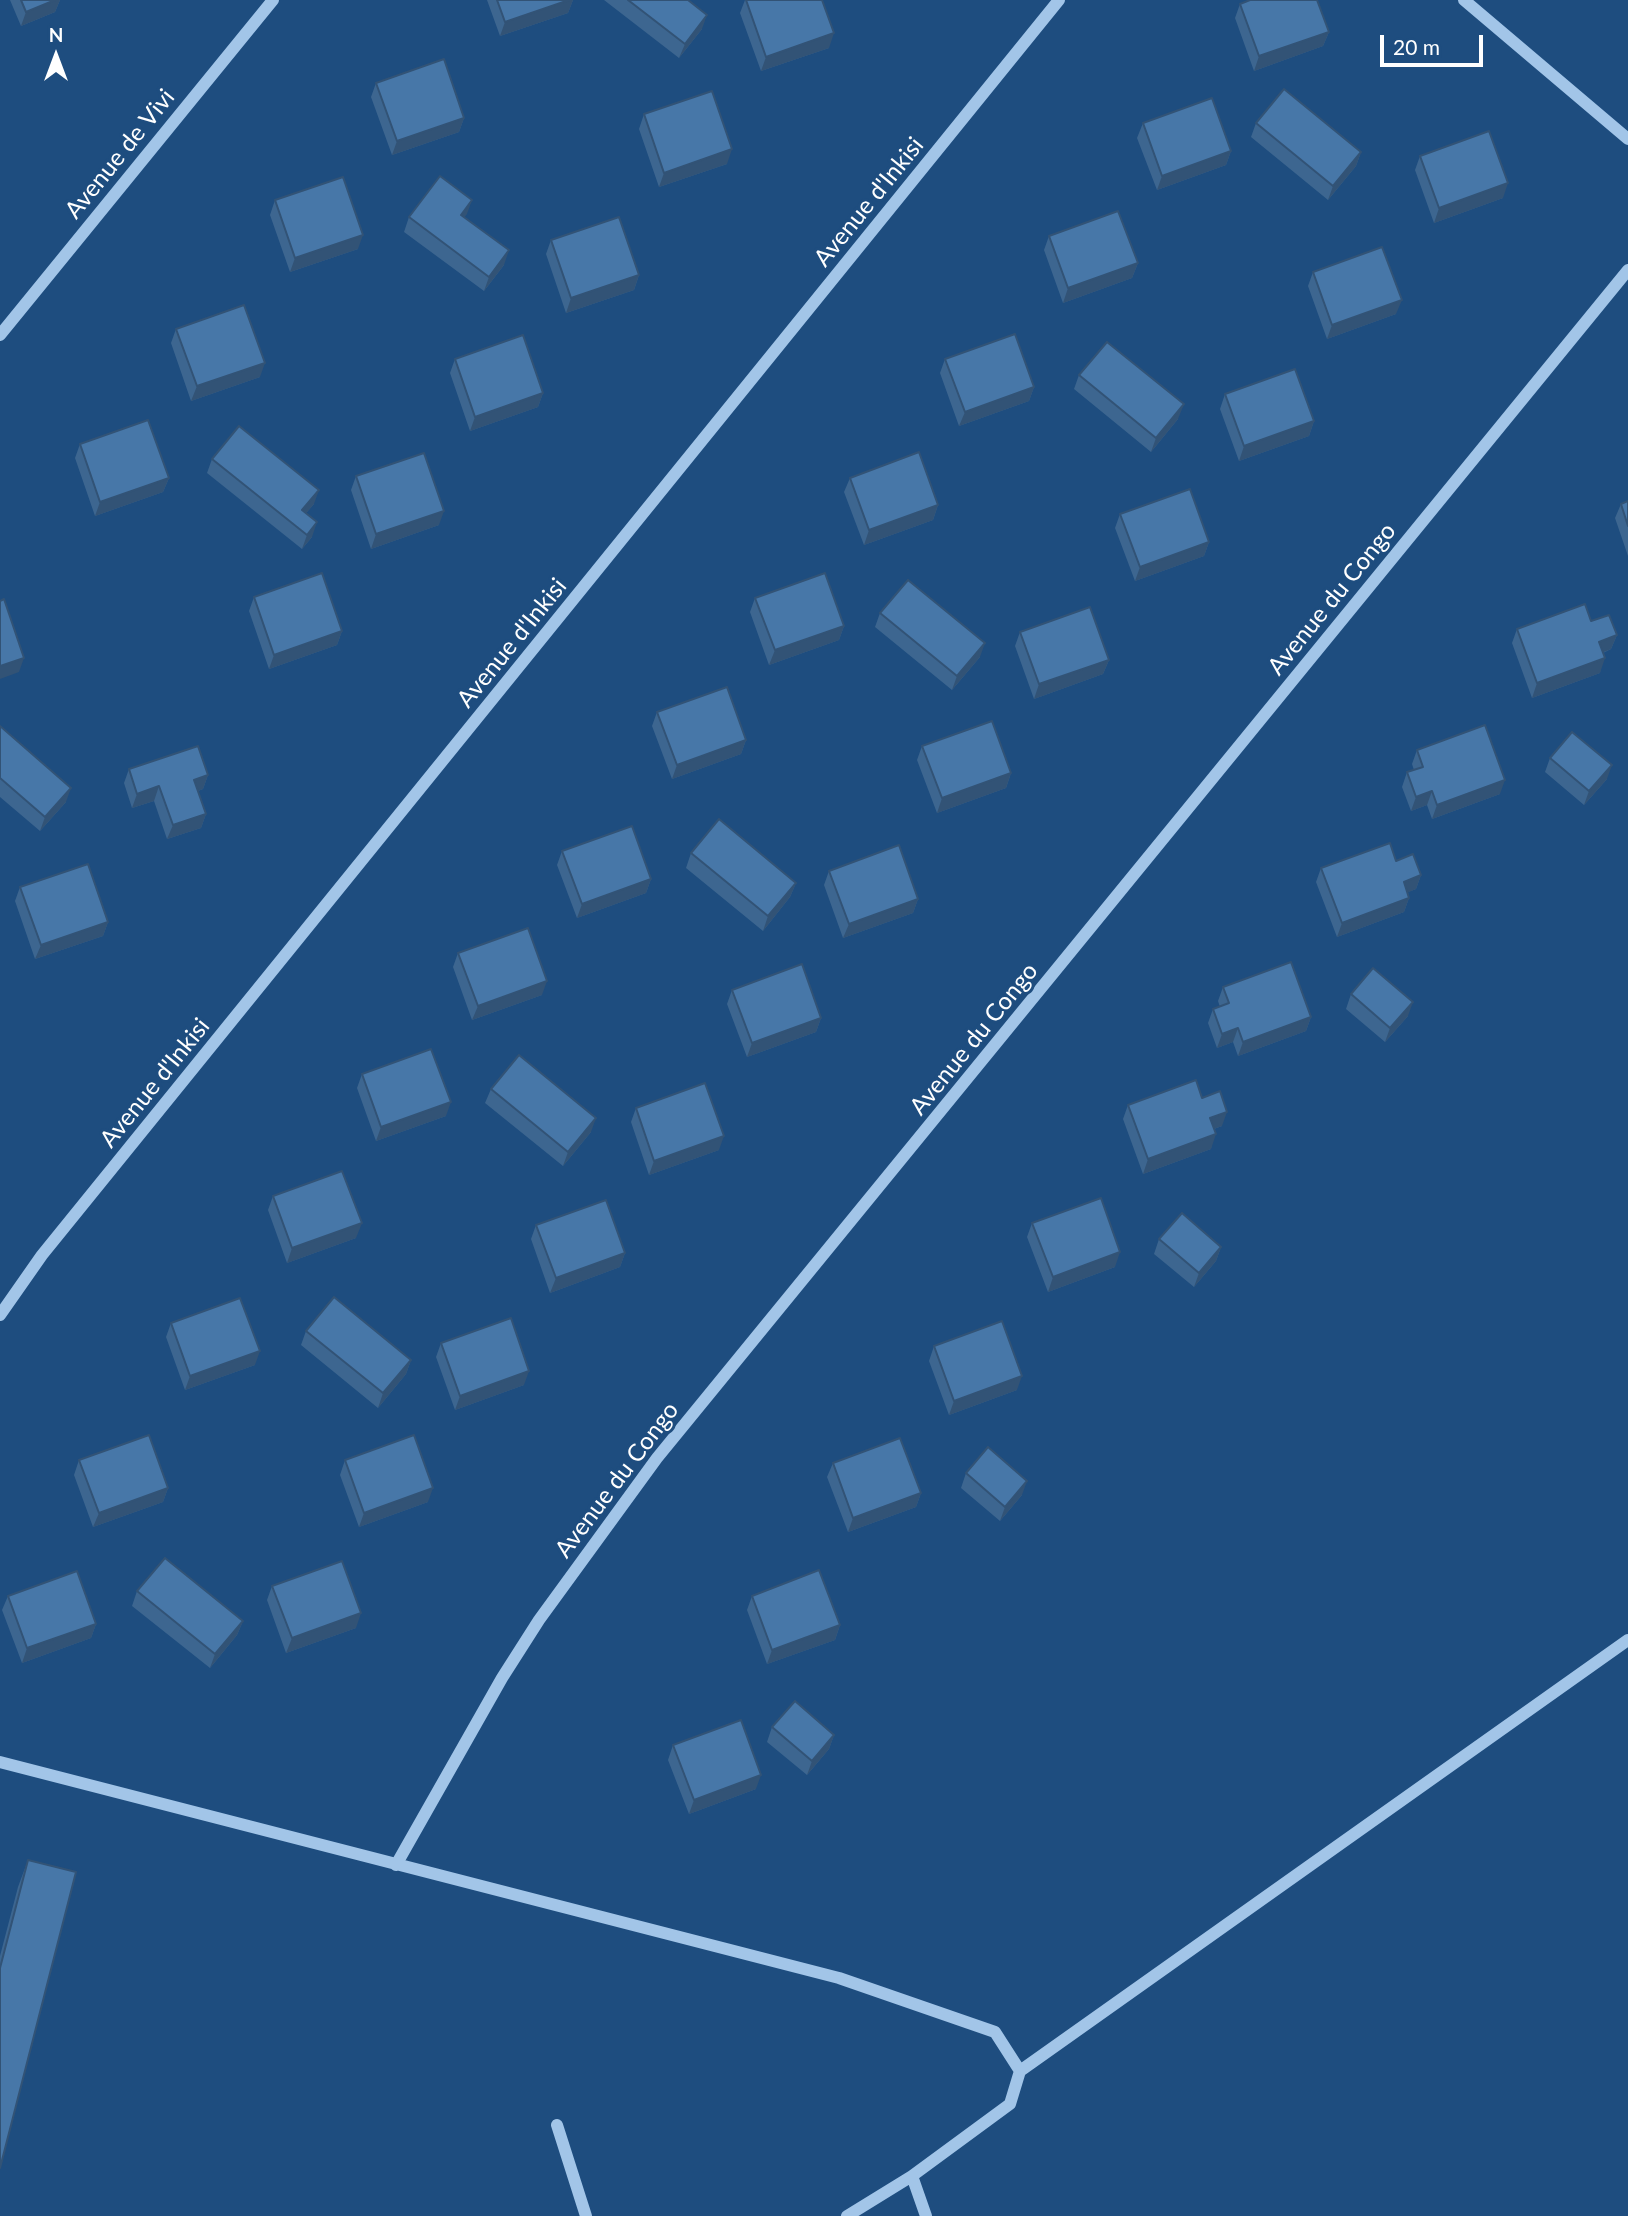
<!DOCTYPE html>
<html>
<head>
<meta charset="utf-8">
<style>
  body { margin:0 }
  #map { position:relative; width:1628px; height:2216px; overflow:hidden; background:#1e4d7f; font-family:Lato,sans-serif }
  canvas { display:block }
  .north { position:absolute; left:21px; top:21px; width:70px; height:70px; -webkit-text-stroke:5px #1e4d7f; paint-order:stroke; rotate:0deg; font-size:19px; font-weight:700; line-height:28px; text-align:center; color:#fff }
  .north::after { content:''; display:block; margin:auto; width:24px; height:32px; background:#fff; clip-path:polygon(50% 0,100% 100%,50% 72%,0 100%) }
  .scale { position:absolute; left:1380px; top:35px; width:103px; height:32px; box-sizing:border-box; border:4px solid #fff; border-top:0; padding-left:9px; font-size:21px; line-height:24px; white-space:nowrap; color:#fff; -webkit-text-stroke:5px #1e4d7f; paint-order:stroke }
</style>
</head>
<body>
<div id="map">
<canvas width="1628" height="2216"></canvas>
<div class="north">N</div>
<div class="scale">20 m</div>
</div>
<script>
const c = document.querySelector('canvas').getContext('2d');
c.lineJoin = 'round';
const toPath = rows => new Path2D(rows.map(r => 'M' + r).join(''));
function stroke(path, color, width, dash) { c.strokeStyle = color; c.lineWidth = width; c.lineCap = dash ? 'butt' : 'round'; c.setLineDash(dash || []); c.stroke(path); }
function fill(path, color) { c.fillStyle = color; c.fill(path, 'evenodd'); }
function drawText(font, color, halo, rows, align = 'center') {
  c.font = font + ' Lato,sans-serif'; c.lineWidth = 6; c.setLineDash([]); c.textBaseline = 'middle'; c.strokeStyle = halo; c.fillStyle = color; for (const [text, x, y, turn = 0] of rows) {
    c.save(); c.translate(x, y); c.rotate((+turn || 0) * Math.PI / 180); c.textAlign = isNaN(turn) ? turn : align; if (halo) c.strokeText(text, 0, 0); c.fillText(text, 0, 0); c.restore();
  }
}
const minor = toPath([
  [1464,0,1628,139],
  [0,335,273,0],
  [0,1315,42,1255,1059,0],
  [0,1762,839,1978,995,2032,1020,2071],
  [396,1865,502,1678,539,1620,657,1458,1628,270],
  [557,2125,586,2216],
  [912,2176,926,2216],
  [847,2216,912,2176,1010,2104,1020,2071,1628,1640]
]);
const wall = toPath([
  [10,0,60,0,55,12,21,26],
  [487,0,573,0,568,13,500,36],
  [604,0,688,0,702,29,679,58],
  [745,0,822,0,829,48,761,71,740,13],
  [1240,4,1329,32,1323,46,1254,71,1235,18],
  [376,83,464,118,459,132,392,155,371,97],
  [644,114,727,164,659,187,639,129],
  [1143,123,1231,151,1226,165,1157,190,1137,138],
  [1256,123,1361,152,1356,166,1328,200,1251,137],
  [1420,156,1503,198,1434,223,1415,170],
  [275,200,358,249,290,272,270,215],
  [472,200,464,217,504,265,484,291,404,232,409,217],
  [1049,236,1138,263,1132,278,1063,303,1044,250],
  [551,240,639,275,634,290,566,313,546,254],
  [1313,272,1396,314,1327,339,1308,286],
  [176,329,260,377,191,401,171,343],
  [455,359,543,393,538,407,470,431,450,373],
  [945,359,1034,387,1029,401,959,426,940,373],
  [1079,375,1178,419,1151,452,1074,389],
  [1225,394,1314,421,1309,436,1239,461,1220,409],
  [80,444,169,478,163,492,95,516,75,458],
  [212,459,314,504,306,513,312,537,302,549,207,473],
  [356,476,439,525,371,549,351,490],
  [850,478,938,505,933,520,864,545,844,492],
  [1628,501,1628,556,1615,518,1621,504],
  [1120,514,1209,542,1204,556,1135,581,1115,528],
  [254,597,342,631,337,645,269,669,249,611],
  [755,598,844,626,839,640,769,665,750,612],
  [880,613,980,657,952,690,875,627],
  [1591,621,1617,635,1611,649,1603,653,1600,673,1532,698,1512,643,1517,629],
  [1020,632,1109,660,1103,674,1034,699,1015,646],
  [657,712,746,740,741,754,672,779,652,726],
  [0,726,66,802,40,831,0,797],
  [922,746,1011,773,1006,788,937,813,917,760],
  [1417,750,1500,794,1432,819,1427,805,1411,811,1402,787,1407,772,1414,770,1412,764],
  [1550,758,1607,779,1584,805,1545,772],
  [129,769,208,775,203,789,198,791,206,814,201,828,167,839,154,801,132,808,124,783],
  [562,851,651,879,646,893,577,918,557,865],
  [691,853,796,883,790,897,763,931,686,868],
  [1396,861,1421,875,1416,889,1408,892,1409,898,1404,912,1337,937,1316,882,1321,868],
  [829,871,918,899,913,913,843,938,824,885],
  [20,887,108,922,103,936,35,959,15,901],
  [458,953,542,995,472,1020,453,967],
  [1223,987,1311,1017,1306,1031,1238,1056,1233,1042,1217,1048,1208,1023,1213,1009,1220,1007,1218,1001],
  [732,990,821,1018,816,1032,747,1057,727,1004],
  [1351,994,1408,1016,1385,1042,1346,1009],
  [362,1074,446,1116,376,1141,357,1088],
  [491,1089,591,1132,563,1166,485,1103],
  [1202,1098,1222,1126,1214,1129,1211,1149,1143,1174,1123,1119,1128,1105],
  [636,1108,719,1150,649,1175,631,1122],
  [273,1196,356,1238,287,1263,268,1210],
  [1032,1223,1115,1267,1048,1292,1027,1237],
  [536,1225,625,1253,620,1267,550,1293,531,1239],
  [1159,1239,1221,1247,1216,1261,1194,1287,1154,1254],
  [171,1323,255,1365,185,1390,166,1337],
  [306,1331,411,1360,406,1374,378,1408,301,1345],
  [441,1343,524,1385,455,1410,436,1357],
  [934,1346,1017,1390,949,1415,929,1361],
  [79,1460,168,1488,163,1502,93,1527,74,1475],
  [345,1460,428,1502,359,1527,340,1475],
  [833,1463,921,1493,916,1507,848,1532,827,1477],
  [966,1473,1022,1495,1000,1521,961,1488],
  [272,1586,356,1628,286,1653,267,1600],
  [137,1591,243,1621,237,1635,210,1668,132,1606],
  [8,1596,96,1624,91,1638,22,1663,2,1610],
  [752,1596,840,1625,835,1640,767,1664,747,1610],
  [772,1727,834,1735,829,1749,807,1775,767,1742],
  [673,1745,756,1789,689,1814,668,1760],
  [28,1860,0,2168,0,1956,18,1887]
]);
const shadedWall = toPath([
  [52,0,60,0,55,12,21,26,26,12],
  [569,0,573,0,568,13,500,36,505,22],
  [707,15,702,29,679,58,685,44],
  [1329,32,1323,46,1254,71,1259,56],
  [834,33,829,48,761,71,766,57],
  [464,118,459,132,392,155,397,141],
  [732,149,727,164,659,187,664,173],
  [1231,151,1226,165,1157,190,1162,176],
  [1361,152,1356,166,1328,200,1333,186],
  [1508,183,1503,198,1434,223,1439,208],
  [472,200,467,214,456,229,461,215],
  [363,235,358,249,290,272,295,258],
  [509,250,504,265,484,291,489,277],
  [1138,263,1132,278,1063,303,1068,288],
  [639,275,634,290,566,313,571,298],
  [1402,300,1396,314,1327,339,1332,325],
  [265,363,260,377,191,401,197,386],
  [1034,387,1029,401,959,426,965,412],
  [543,393,538,407,470,431,475,417],
  [1184,404,1178,419,1151,452,1156,438],
  [1314,421,1309,436,1239,461,1244,446],
  [169,478,163,492,95,516,100,502],
  [319,490,314,504,297,524,302,510],
  [938,505,933,520,864,545,869,530],
  [444,511,439,525,371,549,376,534],
  [317,522,312,537,302,549,307,535],
  [1209,542,1204,556,1135,581,1140,567],
  [844,626,839,640,769,665,775,650],
  [342,631,337,645,269,669,274,655],
  [1617,635,1611,649,1594,656,1599,642],
  [985,643,980,657,952,690,957,676],
  [24,658,19,672,0,679,0,666],
  [1605,658,1600,673,1532,698,1537,683],
  [1109,660,1103,674,1034,699,1039,684],
  [746,740,741,754,672,779,677,765],
  [1612,765,1607,779,1584,805,1589,791],
  [1011,773,1006,788,937,813,942,798],
  [208,775,203,789,189,794,194,780],
  [1505,780,1500,794,1432,819,1437,805],
  [159,786,154,801,132,808,137,794],
  [71,788,66,802,40,831,45,817],
  [1432,791,1427,805,1411,811,1416,797],
  [206,814,201,828,167,839,173,825],
  [1421,875,1416,889,1399,896,1404,882],
  [651,879,646,893,577,918,582,904],
  [796,883,790,897,763,931,768,916],
  [1409,898,1404,912,1337,937,1342,923],
  [918,899,913,913,843,938,849,924],
  [108,922,103,936,35,959,41,945],
  [547,981,542,995,472,1020,478,1006],
  [1413,1002,1408,1016,1385,1042,1390,1028],
  [1311,1017,1306,1031,1238,1056,1243,1042],
  [821,1018,816,1032,747,1057,752,1043],
  [1238,1028,1233,1042,1217,1048,1222,1034],
  [451,1102,446,1116,376,1141,381,1127],
  [1227,1112,1222,1126,1205,1132,1210,1118],
  [596,1118,591,1132,563,1166,568,1152],
  [1216,1134,1211,1149,1143,1174,1148,1159],
  [724,1136,719,1150,649,1175,654,1161],
  [362,1223,356,1238,287,1263,292,1248],
  [1221,1247,1216,1261,1194,1287,1199,1273],
  [1120,1252,1115,1267,1048,1292,1053,1277],
  [625,1253,620,1267,550,1293,556,1278],
  [260,1351,255,1365,185,1390,190,1376],
  [411,1360,406,1374,378,1408,383,1393],
  [529,1371,524,1385,455,1410,460,1396],
  [1022,1376,1017,1390,949,1415,954,1401],
  [1027,1481,1022,1495,1000,1521,1005,1507],
  [168,1488,163,1502,93,1527,99,1513],
  [433,1488,428,1502,359,1527,364,1513],
  [921,1493,916,1507,848,1532,853,1518],
  [361,1613,356,1628,286,1653,292,1638],
  [243,1621,237,1635,210,1668,215,1654],
  [96,1624,91,1638,22,1663,27,1648],
  [840,1625,835,1640,767,1664,772,1650],
  [834,1735,829,1749,807,1775,812,1761],
  [761,1775,756,1789,689,1814,694,1800]
]);
const building = toPath([
  [21,0,55,0,26,12,21,0],
  [497,0,569,0,505,22,497,0],
  [628,0,688,0,707,15,685,44,628,0],
  [746,0,822,0,834,33,766,57,746,0],
  [1250,0,1317,0,1329,32,1259,56,1240,4,1250,0],
  [444,59,464,118,397,141,376,83,444,59],
  [1284,89,1361,152,1333,186,1256,123,1284,89],
  [712,91,732,149,664,173,644,114,712,91],
  [1212,98,1231,151,1162,176,1143,123,1212,98],
  [1489,131,1508,183,1439,208,1420,156,1489,131],
  [440,176,472,200,461,215,509,250,489,277,409,217,440,176],
  [343,177,363,235,295,258,275,200,343,177],
  [1118,211,1138,263,1068,288,1049,236,1118,211],
  [619,217,639,275,571,298,551,240,619,217],
  [1382,247,1402,300,1332,325,1313,272,1382,247],
  [244,305,265,363,197,386,176,329,244,305],
  [1015,334,1034,387,965,412,945,359,1015,334],
  [523,335,543,393,475,417,455,359,523,335],
  [1107,342,1184,404,1156,438,1079,375,1107,342],
  [1295,369,1314,421,1244,446,1225,394,1295,369],
  [148,420,169,478,100,502,80,444,148,420],
  [239,426,319,490,302,510,317,522,307,535,212,459,239,426],
  [919,452,938,505,869,530,850,478,919,452],
  [424,453,444,511,376,534,356,476,424,453],
  [1190,489,1209,542,1140,567,1120,514,1190,489],
  [1628,501,1628,526,1621,504,1628,501],
  [322,573,342,631,274,655,254,597,322,573],
  [825,573,844,626,775,650,755,598,825,573],
  [908,580,985,643,957,676,880,613,908,580],
  [4,599,24,658,0,666,0,601,4,599],
  [1585,604,1591,621,1609,615,1617,635,1599,642,1605,658,1537,683,1517,629,1585,604],
  [1090,607,1109,660,1039,684,1020,632,1090,607],
  [727,687,746,740,677,765,657,712,727,687],
  [992,721,1011,773,942,798,922,746,992,721],
  [1485,725,1505,780,1437,805,1432,791,1416,797,1407,772,1423,767,1417,750,1485,725],
  [0,726,71,788,45,817,0,778,0,726],
  [1572,732,1612,765,1589,791,1550,758,1572,732],
  [198,746,208,775,194,780,206,814,173,825,159,786,137,794,129,769,198,746],
  [719,819,796,883,768,916,691,853,719,819],
  [632,826,651,879,582,904,562,851,632,826],
  [1390,843,1396,861,1413,854,1421,875,1404,882,1409,898,1342,923,1321,868,1390,843],
  [899,845,918,899,849,924,829,871,899,845],
  [88,864,108,922,41,945,20,887,88,864],
  [528,928,547,981,478,1006,458,953,528,928],
  [1291,962,1311,1017,1243,1042,1238,1028,1222,1034,1213,1009,1229,1003,1223,987,1291,962],
  [802,964,821,1018,752,1043,732,990,802,964],
  [1373,968,1413,1002,1390,1028,1351,994,1373,968],
  [431,1049,451,1102,381,1127,362,1074,431,1049],
  [519,1055,596,1118,568,1152,491,1089,519,1055],
  [1196,1080,1202,1098,1220,1091,1227,1112,1210,1118,1216,1134,1148,1159,1128,1105,1196,1080],
  [705,1083,724,1136,654,1161,636,1108,705,1083],
  [342,1171,362,1223,292,1248,273,1196,342,1171],
  [1101,1198,1120,1252,1053,1277,1032,1223,1101,1198],
  [606,1200,625,1253,556,1278,536,1225,606,1200],
  [1182,1213,1221,1247,1199,1273,1159,1239,1182,1213],
  [334,1297,411,1360,383,1393,306,1331,334,1297],
  [240,1298,260,1351,190,1376,171,1323,240,1298],
  [511,1318,529,1371,460,1396,441,1343,511,1318],
  [1002,1321,1022,1376,954,1401,934,1346,1002,1321],
  [149,1435,168,1488,99,1513,79,1460,149,1435],
  [414,1435,433,1488,364,1513,345,1460,414,1435],
  [900,1438,921,1493,853,1518,833,1463,900,1438],
  [988,1447,1027,1481,1005,1507,966,1473,988,1447],
  [165,1558,243,1621,215,1654,137,1591,165,1558],
  [342,1561,361,1613,292,1638,272,1586,342,1561],
  [819,1570,840,1625,772,1650,752,1596,819,1570],
  [77,1571,96,1624,27,1648,8,1596,77,1571],
  [795,1701,834,1735,812,1761,772,1727,795,1701],
  [741,1720,761,1775,694,1800,673,1745,741,1720],
  [28,1860,76,1872,0,2168,0,1968,28,1860]
]);
const streetNames = [
  ["Avenue de Vivi",120,154,-51],
  ["Avenue d'Inkisi",869,202,-51],
  ["Avenue du Congo",1332,599,-51],
  ["Avenue d'Inkisi",512,643,-51],
  ["Avenue du Congo",974,1039,-51],
  ["Avenue d'Inkisi",155,1083,-51],
  ["Avenue du Congo",617,1480,-53]
];
stroke(minor, '#a2c5e8', 12);
fill(wall, '#3d6690');
fill(shadedWall, '#325376');
fill(building, '#4777a8');
stroke(building, '#325376', 2);
drawText('24px', '#fff', '#1e4d7f', streetNames);
</script>
</body>
</html>
